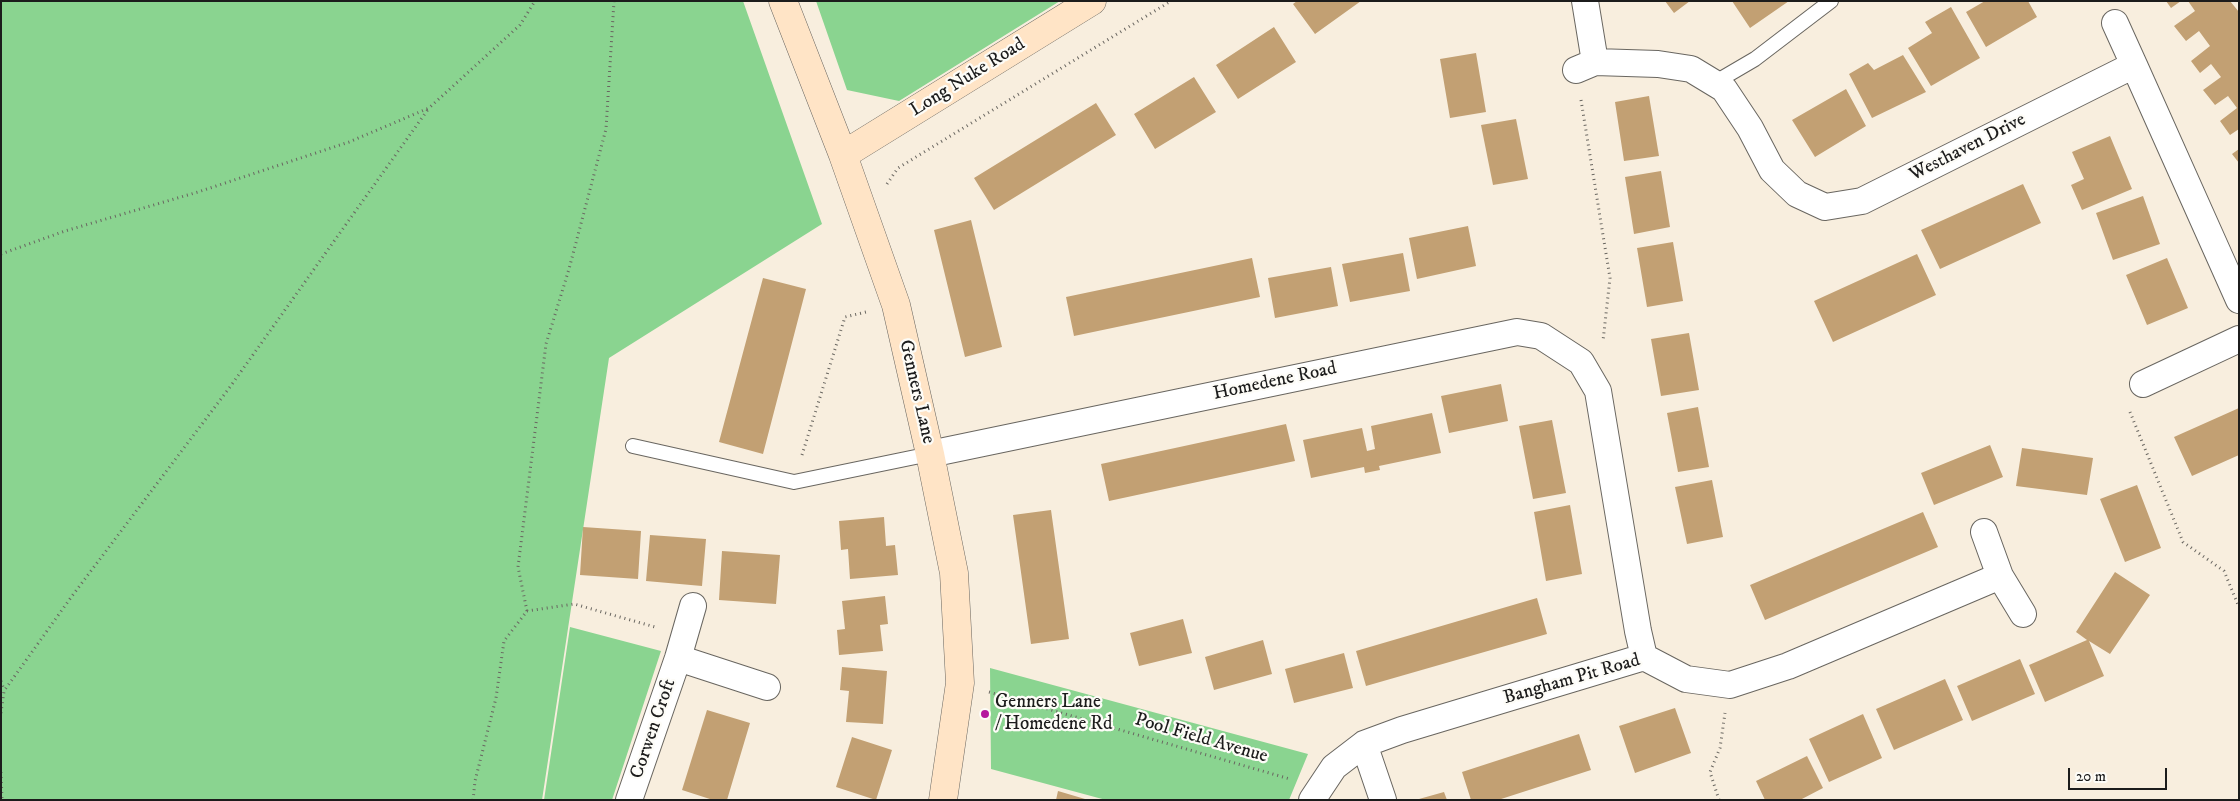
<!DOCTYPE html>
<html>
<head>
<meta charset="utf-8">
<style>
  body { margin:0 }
  #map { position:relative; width:2240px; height:801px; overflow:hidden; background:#f8eede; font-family:"IM FELL DW Pica",serif }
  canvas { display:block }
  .frame { position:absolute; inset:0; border:2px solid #1c1c1c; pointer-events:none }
  .scale { position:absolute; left:2068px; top:768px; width:99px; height:22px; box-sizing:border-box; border:2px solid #1c1c1c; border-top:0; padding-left:6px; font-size:15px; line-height:18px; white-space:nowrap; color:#1c1c1c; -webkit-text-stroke:4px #fdfcf7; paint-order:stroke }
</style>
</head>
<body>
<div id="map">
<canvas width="2240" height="801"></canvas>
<div class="frame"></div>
<div class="scale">20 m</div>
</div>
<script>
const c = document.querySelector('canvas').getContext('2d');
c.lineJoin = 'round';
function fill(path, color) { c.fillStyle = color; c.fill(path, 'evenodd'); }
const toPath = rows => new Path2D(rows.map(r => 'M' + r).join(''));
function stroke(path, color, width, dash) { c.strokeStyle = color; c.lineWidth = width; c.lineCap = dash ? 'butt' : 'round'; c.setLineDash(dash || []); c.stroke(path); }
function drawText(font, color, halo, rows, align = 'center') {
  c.font = font + ' "IM FELL DW Pica",serif'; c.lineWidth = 4.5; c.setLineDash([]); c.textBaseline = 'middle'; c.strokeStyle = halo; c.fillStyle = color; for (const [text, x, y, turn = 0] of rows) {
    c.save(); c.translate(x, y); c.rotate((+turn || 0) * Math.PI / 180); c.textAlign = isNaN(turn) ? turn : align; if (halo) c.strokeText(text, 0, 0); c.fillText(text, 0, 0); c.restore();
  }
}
const green = toPath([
  [1,1,743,1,822,224,609,358,542,800,1,800],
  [816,1,1060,1,899,101,847,90],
  [570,627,661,651,612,800,544,800],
  [990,668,1308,754,1289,800,1106,800,991,769]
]);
const building = toPath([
  [1297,1,1361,1,1315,34,1293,4],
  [1665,1,1690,1,1674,13],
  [1732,1,1789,1,1750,28],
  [1985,1,2028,1,2037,17,1986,47,1966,12],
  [2166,1,2181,1,2171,8],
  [2188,1,2230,1,2239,12,2239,129,2230,135,2220,121,2237,108,2228,96,2215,105,2203,90,2221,77,2211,64,2200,73,2191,61,2210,46,2199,31,2186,41,2174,26,2195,11],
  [1951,7,1980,58,1931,86,1908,48,1932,33,1925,22],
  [1274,27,1296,62,1238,99,1216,65],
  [1476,53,1486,112,1450,118,1440,59],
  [1903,55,1926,92,1872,118,1849,74,1868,63,1874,70],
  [1194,77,1216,112,1155,149,1134,114],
  [1846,89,1866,126,1815,157,1792,120],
  [1649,96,1659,156,1624,161,1615,102],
  [1096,103,1116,135,994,210,974,178],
  [1516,119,1528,179,1493,185,1481,125],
  [2110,136,2132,189,2082,210,2071,185,2084,179,2072,152],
  [2239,149,2239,163,2232,154],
  [1661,171,1670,227,1634,234,1625,177],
  [2023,184,2041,223,1940,269,1921,230],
  [2143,196,2160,244,2113,260,2096,213],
  [971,220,1002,347,965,357,934,230],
  [1468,226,1476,266,1417,279,1409,238],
  [1673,242,1683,301,1647,307,1637,248],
  [1403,253,1410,291,1350,302,1342,264],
  [1917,254,1936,295,1833,342,1814,301],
  [1252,258,1260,297,1074,336,1066,297],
  [2167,258,2188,308,2147,325,2126,275],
  [1331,267,1338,306,1275,318,1268,278],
  [763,278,806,289,763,454,719,442],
  [1689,333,1699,390,1661,396,1651,339],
  [1501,384,1508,421,1449,433,1441,396],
  [1698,407,1709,467,1678,472,1667,413],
  [2239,408,2239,455,2192,476,2174,437],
  [1432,413,1441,453,1379,466,1380,470,1365,473,1364,467,1311,478,1303,440,1362,428,1367,451,1375,449,1371,426],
  [1552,420,1566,493,1533,499,1519,426],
  [1286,424,1295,461,1109,501,1101,464],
  [1990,445,2003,477,1934,505,1921,473],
  [2022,448,2093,458,2087,495,2016,486],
  [1712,480,1723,537,1687,544,1675,487],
  [2137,485,2161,548,2125,562,2100,499],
  [1570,505,1582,574,1546,581,1534,512],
  [1051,510,1069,639,1031,644,1013,515],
  [1923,512,1938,547,1765,620,1750,585],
  [884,517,886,546,895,545,898,575,850,579,848,549,841,550,839,521],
  [583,527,641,531,638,579,580,575],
  [650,535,706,539,702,586,646,581],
  [722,551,780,555,776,604,719,600],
  [2115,572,2150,595,2110,654,2089,641,2104,676,2045,702,2029,665,2087,640,2076,632],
  [885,596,888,624,880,625,883,651,839,655,837,630,845,629,842,601],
  [1537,598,1547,634,1366,686,1356,651],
  [1183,619,1192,653,1139,666,1130,633],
  [1263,640,1272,674,1214,690,1205,657],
  [1344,653,1353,688,1294,703,1285,669],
  [2020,659,2035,694,1972,721,1957,686],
  [842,667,887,671,883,724,846,722,849,691,840,690],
  [1945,679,1963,720,1894,750,1876,709],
  [1675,708,1691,753,1635,773,1619,726],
  [707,710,750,723,727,800,713,800,682,790],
  [1863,714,1882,758,1829,782,1809,739],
  [1579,734,1591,770,1498,800,1471,800,1462,772],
  [852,737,892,750,876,800,836,787],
  [1807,756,1823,788,1800,800,1765,800,1756,781],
  [1058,791,1085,799,1085,800,1056,800],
  [1444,792,1447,800,1419,800,1419,799]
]);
const path = toPath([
  [1581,100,1610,278,1603,341],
  [887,184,898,168,1171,1],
  [1,254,65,231,198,192,349,142,429,108,520,25,535,1],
  [2130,412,2183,542,2224,571,2239,607],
  [802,455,845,317,866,312],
  [527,611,518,567,546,344,569,269,606,129,614,1],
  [1,681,4,690],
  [989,692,1290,779],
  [1,713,4,691,72,596,230,387,429,108],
  [1,772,2,800],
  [473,800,475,781,496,698,504,641,527,611,574,604,655,627],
  [1719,800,1710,772,1720,748,1725,713]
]);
const lane = toPath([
  [1714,83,1755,59,1831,1],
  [633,446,794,482,930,454]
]);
const street = toPath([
  [1585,1,1595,62],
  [2115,23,2134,65],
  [1576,70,1595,62,1658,64,1691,69,1724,89,1750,128,1772,170,1797,194,1825,207,1862,201,2134,65,2239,300],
  [2143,384,2239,339],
  [930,454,1517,332,1541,336,1581,362,1598,391,1638,631,1644,657],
  [1984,532,2000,576,2023,614],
  [678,658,767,687],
  [1364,744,1383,800],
  [629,800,678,658,693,606],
  [1312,800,1334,767,1364,744,1402,730,1644,657,1686,679,1730,685,1788,666,2000,576]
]);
const secondary = toPath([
  [783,1,843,155,896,305,930,454,954,573,960,683,943,800],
  [843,155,1092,1]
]);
const markers = [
  [985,714,5,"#b5179e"]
];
const streetNames = [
  ["Long Nuke Road",968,78,-32],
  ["Westhaven Drive",1968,148,-27],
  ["Homedene Road",1275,382,-12],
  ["Genners Lane",916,392,77],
  ["Bangham Pit Road",1572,680,-16],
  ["Corwen Croft",654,729,-71],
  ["Pool Field Avenue",1201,739,16]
];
const poiNames = [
  ["Genners Lane",995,703],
  ["/ Homedene Rd",995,725]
];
fill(green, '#8ad490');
fill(building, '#c2a073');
stroke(lane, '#696660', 16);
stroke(street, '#696660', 28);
stroke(secondary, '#696660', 29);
stroke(path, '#696660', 3, [1, 4]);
stroke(lane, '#fff', 14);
stroke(street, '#fff', 26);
stroke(secondary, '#ffe4c6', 28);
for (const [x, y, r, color] of markers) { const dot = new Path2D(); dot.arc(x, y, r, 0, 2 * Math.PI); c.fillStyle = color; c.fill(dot); stroke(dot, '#fdfcf7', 2); }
drawText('19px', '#1c1c1c', '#fdfcf7', streetNames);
drawText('19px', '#1c1c1c', '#fdfcf7', poiNames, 'left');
</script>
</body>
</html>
